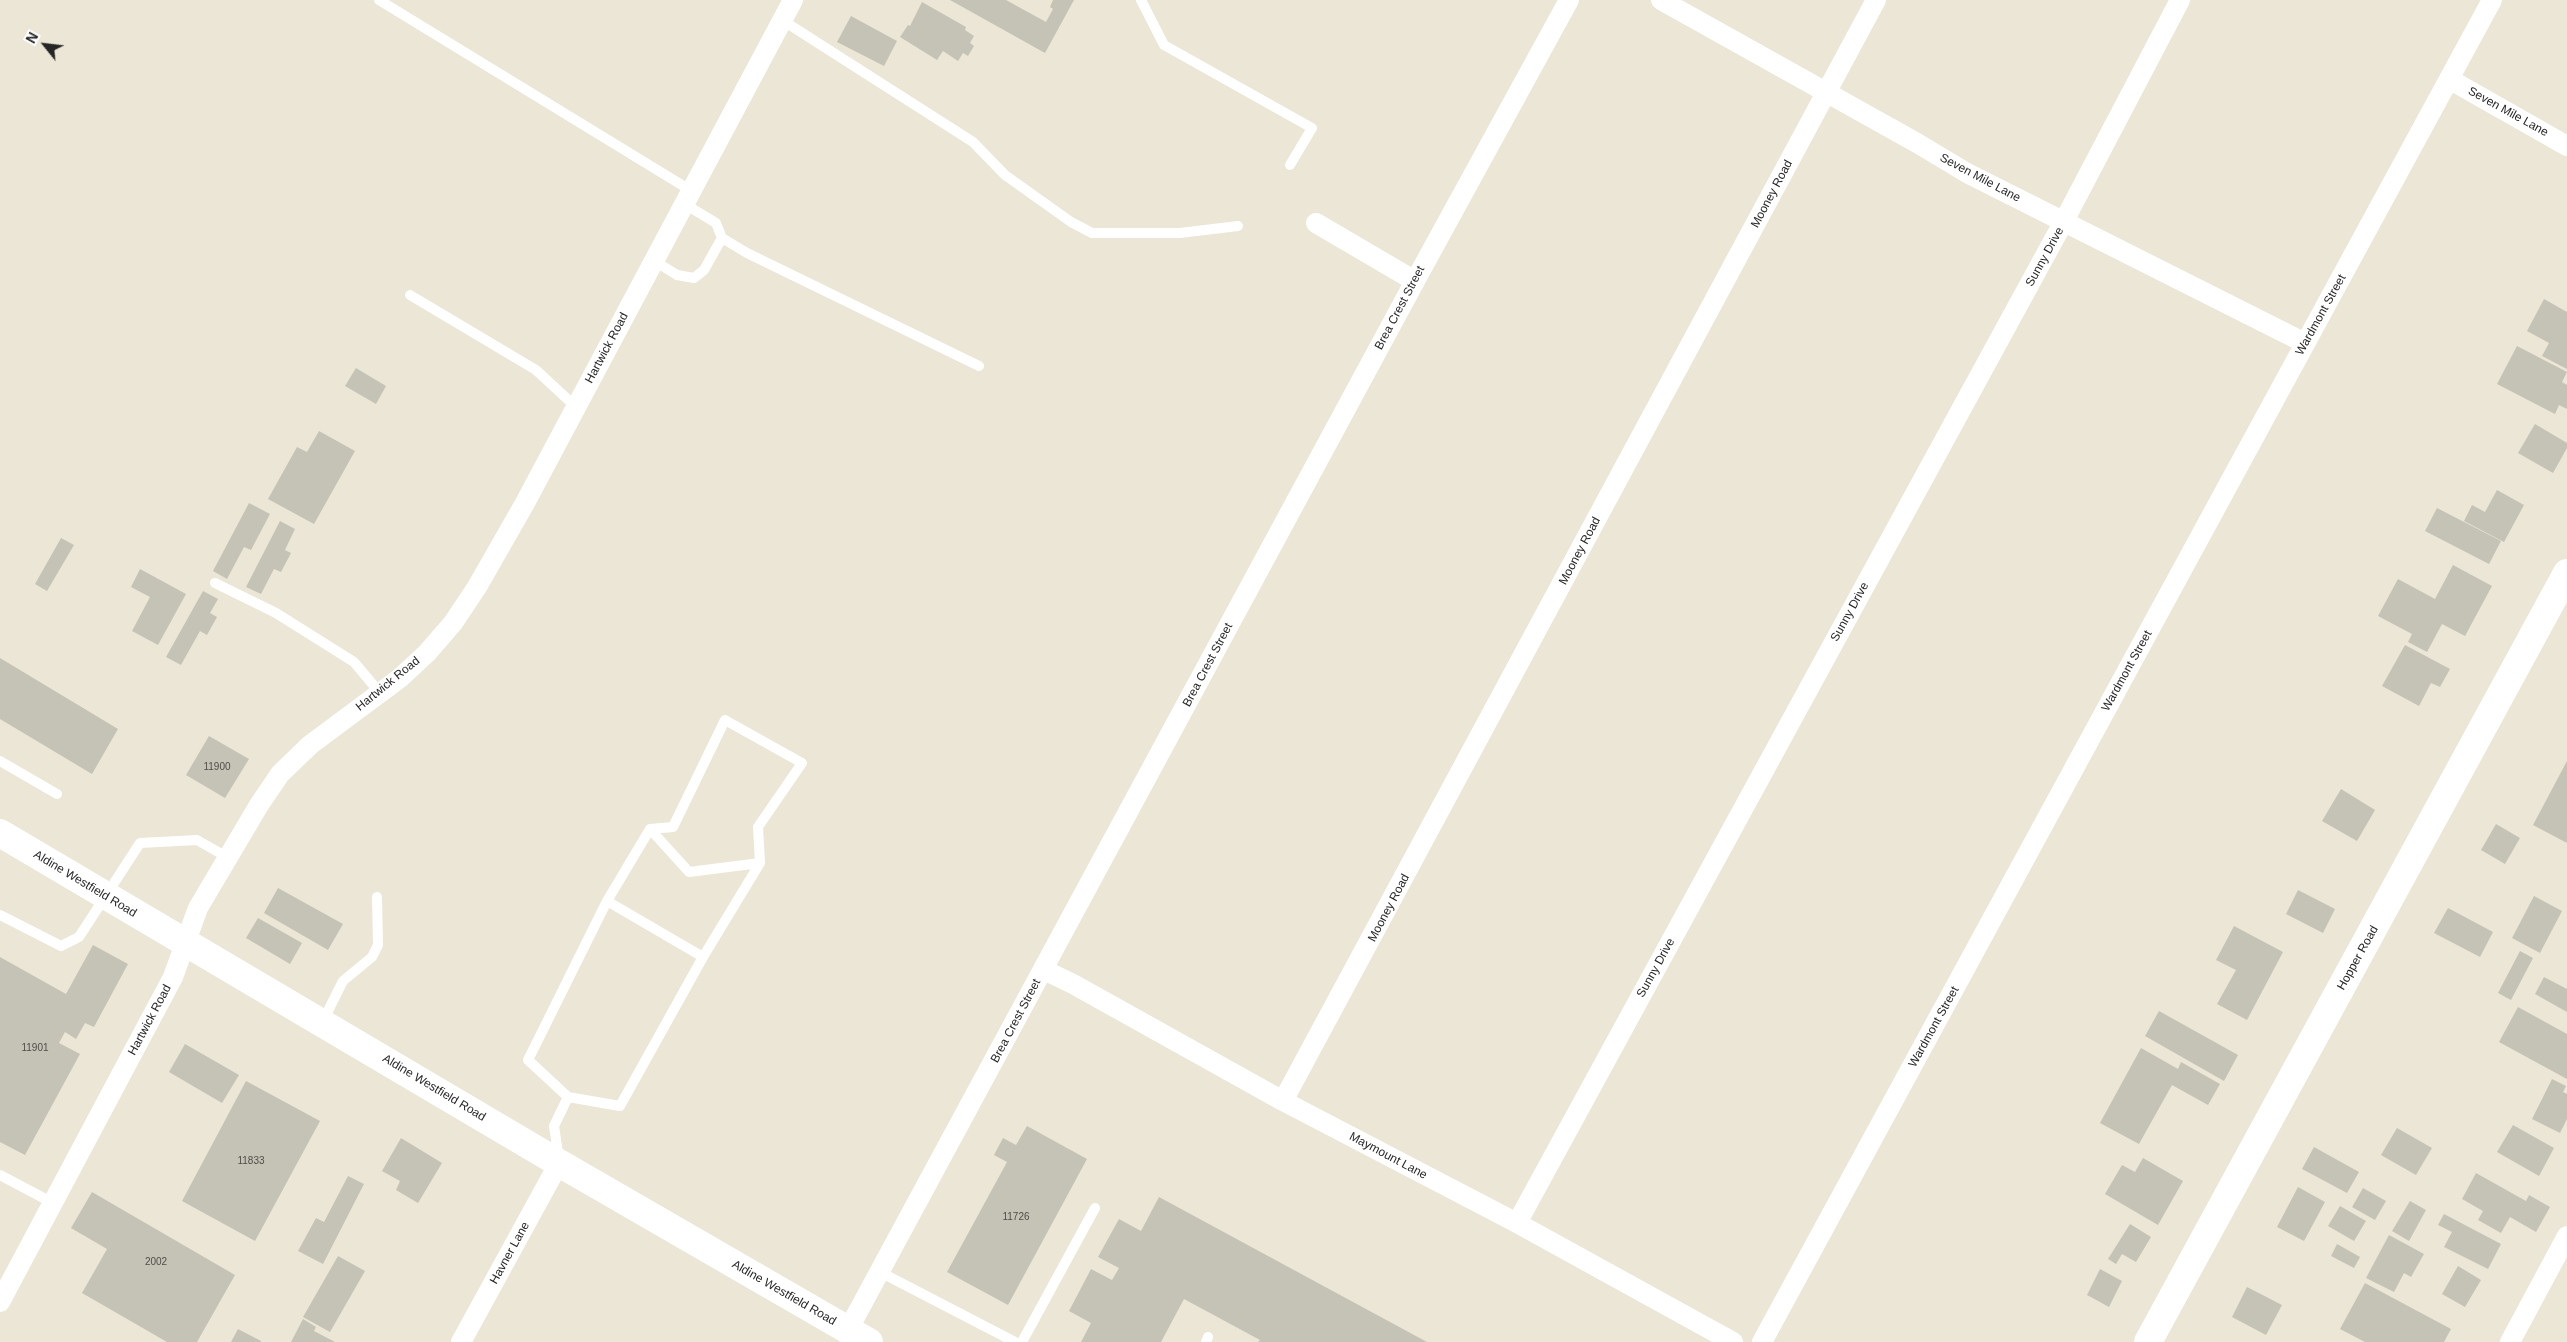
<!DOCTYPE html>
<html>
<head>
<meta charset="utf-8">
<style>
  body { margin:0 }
  #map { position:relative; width:2567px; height:1342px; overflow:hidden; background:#ebe6d6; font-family:Arial,sans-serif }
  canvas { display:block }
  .north { position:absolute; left:20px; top:20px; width:50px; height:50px; -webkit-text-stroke:4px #fff; paint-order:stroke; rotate:299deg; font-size:14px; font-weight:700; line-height:20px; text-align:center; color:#262626 }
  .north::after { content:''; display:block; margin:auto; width:18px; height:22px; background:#262626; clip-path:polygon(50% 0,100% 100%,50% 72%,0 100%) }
</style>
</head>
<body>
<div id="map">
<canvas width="2567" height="1342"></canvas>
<div class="north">N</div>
</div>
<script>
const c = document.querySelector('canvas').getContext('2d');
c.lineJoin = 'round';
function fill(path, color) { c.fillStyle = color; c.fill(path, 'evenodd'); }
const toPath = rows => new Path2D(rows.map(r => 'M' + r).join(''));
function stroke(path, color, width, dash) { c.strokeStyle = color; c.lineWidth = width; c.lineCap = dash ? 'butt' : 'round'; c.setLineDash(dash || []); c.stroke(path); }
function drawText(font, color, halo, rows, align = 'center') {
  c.font = font + ' Arial,sans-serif'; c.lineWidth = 4; c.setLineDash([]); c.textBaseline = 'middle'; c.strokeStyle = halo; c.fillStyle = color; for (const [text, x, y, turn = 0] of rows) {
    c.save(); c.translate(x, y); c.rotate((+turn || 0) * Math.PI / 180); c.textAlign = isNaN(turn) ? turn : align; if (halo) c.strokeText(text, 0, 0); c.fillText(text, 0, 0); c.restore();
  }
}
const building = toPath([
  [950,0,1006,0,1046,22,1053,9,1050,7,1053,0,1074,0,1045,53],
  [922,2,966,27,965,30,974,36,970,43,974,46,968,56,963,53,958,61,943,51,937,60,900,37,908,25,910,26],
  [851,16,897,41,884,66,837,42],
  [2544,299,2567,312,2567,369,2542,356,2549,343,2527,331],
  [2517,346,2567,372,2562,382,2567,385,2567,409,2559,405,2555,414,2497,384],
  [356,368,386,386,376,404,345,386],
  [2535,424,2567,443,2567,448,2553,473,2518,453],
  [319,431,355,451,314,524,268,499,297,447,307,452],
  [2497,490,2524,505,2504,542,2464,521,2472,505,2485,512],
  [249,503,270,514,251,550,244,547,227,579,213,571],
  [2437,508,2501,541,2489,564,2425,531],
  [280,521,295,529,285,550,291,553,281,572,274,569,261,594,246,587],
  [61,538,74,545,47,591,35,584],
  [2453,565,2492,586,2465,636,2442,624,2427,652,2408,642,2412,634,2378,616,2398,579,2435,599],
  [140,569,186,594,158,645,132,631,150,597,131,587],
  [203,591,218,599,210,613,217,617,207,635,200,631,181,665,166,657],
  [2405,645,2450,669,2440,687,2431,683,2419,706,2382,686],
  [0,658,118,729,92,774,0,719],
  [209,736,249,759,225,798,186,775],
  [2567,761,2567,843,2533,825],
  [2341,789,2375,810,2357,841,2322,821],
  [2496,824,2520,838,2505,864,2481,850],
  [278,888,343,924,328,950,264,913],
  [2298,890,2335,909,2323,933,2286,914],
  [2534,896,2562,911,2540,953,2512,938],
  [2448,908,2493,932,2480,957,2434,933],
  [258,918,302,943,290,964,246,938],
  [2234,926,2283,952,2247,1020,2217,1004,2236,970,2216,960],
  [93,945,128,964,94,1027,85,1023,76,1039,65,1032,59,1043,80,1054,25,1155,0,1142,0,957,66,994],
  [2520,951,2533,958,2511,1000,2498,993],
  [2544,977,2567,989,2567,1012,2535,994],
  [2518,1007,2567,1034,2567,1079,2499,1042],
  [2159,1011,2238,1055,2224,1081,2145,1036],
  [185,1044,239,1075,222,1103,169,1072],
  [2141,1048,2178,1069,2181,1062,2220,1084,2208,1105,2172,1085,2139,1144,2100,1123],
  [2552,1079,2566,1086,2563,1092,2567,1094,2567,1119,2560,1133,2532,1119],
  [246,1081,320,1121,255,1241,182,1201],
  [2513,1125,2554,1148,2539,1176,2497,1152],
  [1027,1126,1087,1159,1008,1305,947,1272,1007,1162,994,1155,1003,1138,1016,1145],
  [2397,1128,2432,1148,2416,1175,2381,1155],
  [401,1138,442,1163,418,1203,396,1190,400,1181,382,1171],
  [2314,1147,2359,1172,2347,1193,2302,1169],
  [2143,1158,2183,1181,2158,1225,2105,1194,2122,1165,2135,1172],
  [2476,1173,2526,1201,2529,1195,2550,1207,2536,1232,2510,1217,2501,1233,2478,1220,2483,1211,2462,1199],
  [348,1176,364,1184,323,1264,298,1251,316,1218,324,1222],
  [2298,1187,2325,1202,2304,1241,2277,1227],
  [2363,1188,2386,1201,2375,1220,2352,1207],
  [92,1192,235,1275,197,1342,167,1342,82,1293,107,1249,71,1228],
  [1159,1197,1427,1342,1258,1342,1260,1340,1184,1299,1161,1342,1081,1342,1091,1323,1069,1311,1091,1269,1112,1280,1119,1268,1098,1257,1119,1219,1141,1231],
  [2410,1201,2426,1210,2409,1241,2392,1231],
  [2340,1206,2366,1221,2354,1241,2328,1226],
  [2444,1214,2501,1244,2488,1269,2444,1247,2452,1232,2438,1225],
  [2130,1224,2151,1237,2136,1262,2122,1254,2116,1264,2108,1259],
  [2389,1235,2424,1254,2411,1277,2404,1273,2394,1292,2366,1278],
  [2337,1244,2360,1257,2354,1268,2331,1256],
  [338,1256,365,1271,330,1332,303,1317],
  [2458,1266,2481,1280,2465,1307,2442,1294],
  [2100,1269,2122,1281,2109,1307,2087,1295],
  [2365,1283,2451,1329,2444,1342,2365,1342,2340,1329],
  [2247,1287,2282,1305,2266,1335,2232,1317],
  [303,1319,316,1327,314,1331,335,1342,291,1342],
  [238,1329,261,1341,261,1342,231,1342]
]);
const service = toPath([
  [379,0,690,190],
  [1141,0,1164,45,1312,128,1290,165],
  [782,20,973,142,1005,175,1071,222,1092,233,1180,233,1238,226],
  [683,203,716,223,722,238,747,253,979,366],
  [653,260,677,275,694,278,704,270,722,238],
  [410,295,536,370,576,407],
  [215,583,276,613,354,662,380,693],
  [725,720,802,763,758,827,760,863,703,957,620,1106,568,1097,528,1060,607,901,650,829,673,827,725,720],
  [0,761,57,794],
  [650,829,689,872,760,863],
  [607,901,703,957],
  [0,915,61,946,79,937,140,843,197,840,227,857],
  [323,1021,343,981,372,957,378,945,377,897],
  [559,1160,554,1126,568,1097],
  [0,1175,53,1203],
  [880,1272,1015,1342],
  [1022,1342,1095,1208],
  [1206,1342,1208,1337]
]);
const minor = toPath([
  [1661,0,1917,143,1967,173,2305,343],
  [2449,79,2567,146],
  [1316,223,1415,281],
  [1044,970,1073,984,1283,1101,1517,1223,1733,1342],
  [1283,1101,1876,0],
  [1517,1223,2064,221,2180,0],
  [0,1302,173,977,198,908,259,805,280,774,310,745,400,678,427,653,453,623,477,587,525,503,793,0],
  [848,1330,1415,281,1569,0],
  [461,1342,559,1163],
  [1762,1342,2492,0],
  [2510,1342,2567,1236]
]);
const secondary = toPath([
  [0,833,559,1163,869,1342],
  [2148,1342,2567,573]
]);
const numberNames = [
  ["11900",217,767],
  ["11901",35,1048],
  ["11833",251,1161],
  ["11726",1016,1217],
  ["2002",156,1262]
];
const streetNames = [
  ["Seven Mile Lane",2508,112,29],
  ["Seven Mile Lane",1980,178,28],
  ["Mooney Road",1772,194,-62],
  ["Sunny Drive",2045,257,-61],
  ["Brea Crest Street",1400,308,-62],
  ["Wardmont Street",2321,315,-61],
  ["Hartwick Road",607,348,-62],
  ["Mooney Road",1580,551,-62],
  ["Sunny Drive",1850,612,-61],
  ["Brea Crest Street",1208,665,-62],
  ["Wardmont Street",2127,671,-61],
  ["Hartwick Road",388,684,-39],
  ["Aldine Westfield Road",85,884,31],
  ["Mooney Road",1389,908,-62],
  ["Hopper Road",2358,958,-61],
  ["Sunny Drive",1656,968,-61],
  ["Hartwick Road",150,1020,-62],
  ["Brea Crest Street",1016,1021,-62],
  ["Wardmont Street",1934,1027,-61],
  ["Aldine Westfield Road",434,1088,31],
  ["Maymount Lane",1388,1156,28],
  ["Havner Lane",510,1253,-61],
  ["Aldine Westfield Road",784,1293,30]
];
fill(building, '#c5c3b6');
stroke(service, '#fff', 10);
stroke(minor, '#fff', 20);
stroke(secondary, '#fff', 28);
drawText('10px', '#4e4d4a', null, numberNames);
drawText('12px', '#262626', '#fff', streetNames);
</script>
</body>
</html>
